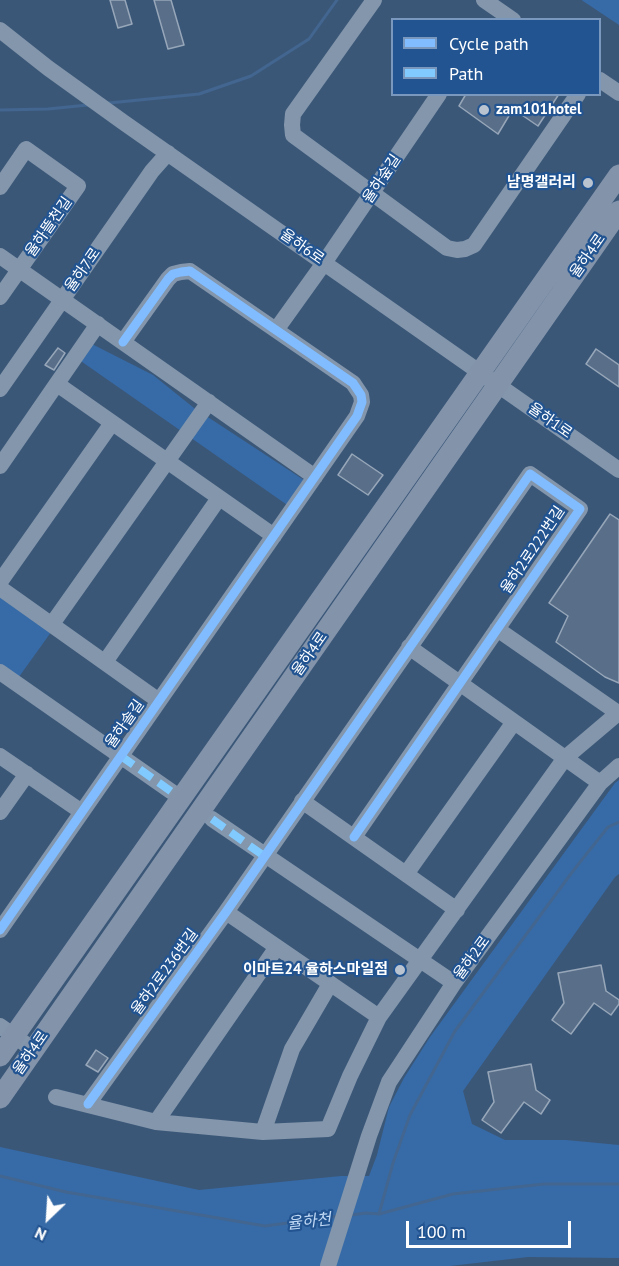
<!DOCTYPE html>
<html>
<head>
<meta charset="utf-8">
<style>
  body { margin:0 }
  #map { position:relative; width:619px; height:1266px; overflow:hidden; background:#3b5778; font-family:"PT Sans",sans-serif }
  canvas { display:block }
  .legend { position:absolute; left:391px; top:18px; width:210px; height:78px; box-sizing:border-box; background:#225491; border:2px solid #7a98bd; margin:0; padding:8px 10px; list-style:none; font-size:18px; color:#fff }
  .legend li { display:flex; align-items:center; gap:12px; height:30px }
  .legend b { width:30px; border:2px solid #7a98bd }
  .north { position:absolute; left:18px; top:1188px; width:60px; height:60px; -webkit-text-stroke:4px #225491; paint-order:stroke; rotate:205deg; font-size:16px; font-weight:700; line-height:24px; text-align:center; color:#fff }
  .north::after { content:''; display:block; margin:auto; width:21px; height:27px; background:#fff; clip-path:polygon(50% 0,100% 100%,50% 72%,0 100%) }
  .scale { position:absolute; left:406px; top:1221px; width:165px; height:27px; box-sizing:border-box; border:3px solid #fff; border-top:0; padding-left:8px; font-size:18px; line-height:21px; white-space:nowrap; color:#fff; -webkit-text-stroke:4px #225491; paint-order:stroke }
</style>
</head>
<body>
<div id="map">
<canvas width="619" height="1266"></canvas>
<ul class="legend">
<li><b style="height:8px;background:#80bcff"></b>Cycle path</li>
<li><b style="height:8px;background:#80caff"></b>Path</li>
</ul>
<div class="north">N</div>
<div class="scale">100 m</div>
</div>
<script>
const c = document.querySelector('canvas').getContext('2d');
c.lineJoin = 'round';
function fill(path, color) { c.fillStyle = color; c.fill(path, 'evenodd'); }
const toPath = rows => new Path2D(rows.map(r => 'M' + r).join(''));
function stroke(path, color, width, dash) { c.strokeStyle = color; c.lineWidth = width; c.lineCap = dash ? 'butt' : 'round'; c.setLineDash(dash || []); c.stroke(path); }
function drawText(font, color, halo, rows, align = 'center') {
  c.font = font + ' "PT Sans","Noto Sans KR",sans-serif'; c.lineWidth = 4.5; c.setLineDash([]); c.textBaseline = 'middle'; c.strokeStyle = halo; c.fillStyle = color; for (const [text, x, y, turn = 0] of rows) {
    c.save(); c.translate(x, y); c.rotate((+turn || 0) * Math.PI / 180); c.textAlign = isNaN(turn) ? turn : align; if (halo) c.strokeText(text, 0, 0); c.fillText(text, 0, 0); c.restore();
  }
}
const green = toPath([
  [582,0,619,0,619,25,583,1],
  [86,341,153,375,194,408,310,484,293,509,75,357],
  [0,590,54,628,16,681,0,670],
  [619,780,619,874,615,877,463,1091,472,1124,505,1140,566,1140,619,1145,619,1258,528,1257,450,1266,0,1266,0,1147,199,1190,341,1176,369,1176,377,1155,389,1107,404,1078,430,1037,615,783]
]);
const stream = toPath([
  [109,103,199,94,251,76,309,39,337,0],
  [0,110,48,109,88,105],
  [0,1176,66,1192,265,1226,339,1216],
  [379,1214,393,1163,410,1115,455,1031,573,871,608,827,619,822],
  [351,1215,366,1213,379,1214,453,1194,544,1184,619,1184]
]);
const building = toPath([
  [110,0,125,0,132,24,118,28,110,0],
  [154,0,171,0,184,45,168,49,154,0],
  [466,94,559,94,538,126,513,109,498,134,459,106,466,94],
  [58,348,65,353,54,370,45,365,58,348],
  [596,349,619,365,619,387,586,364,596,349],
  [352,454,383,475,368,495,338,475,352,454],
  [610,514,619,520,619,683,605,677,556,642,568,616,549,603,610,514],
  [601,965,606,991,619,1000,619,1004,611,1015,594,1003,571,1034,552,1020,564,1003,558,973,601,965],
  [96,1050,108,1058,98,1072,86,1065,96,1050],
  [531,1064,536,1090,550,1100,541,1114,524,1102,501,1133,482,1120,494,1102,488,1072,531,1064]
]);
const minor = toPath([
  [374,0,293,114,292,125,293,135,447,248,457,250,465,249,474,245,578,94],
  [484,0,513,20],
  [0,30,48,68,123,122,619,470],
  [600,80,619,93],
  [0,187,26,149,78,186,0,297],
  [0,256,315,477],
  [276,330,324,263,439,94],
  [57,384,274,536],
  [0,389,152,171,168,153],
  [0,466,98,324],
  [0,582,112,423],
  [0,588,159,701],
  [52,624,209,402],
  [409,647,600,783],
  [105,662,219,498],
  [0,672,172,792],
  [0,756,82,812],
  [302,801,457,910],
  [0,812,27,774],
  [212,819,454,983],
  [406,874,514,722],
  [226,912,379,1017],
  [0,930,357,416,362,402,361,395,353,383,190,271,181,272,173,274,168,279,123,342],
  [0,1026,34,1050],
  [56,1097,156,1122,263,1132,328,1129,350,1076,379,1017,565,758,618,713,497,629],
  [88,1104,226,912,530,474,580,509,354,837],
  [156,1122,277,947],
  [263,1132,292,1049,330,984],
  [328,1266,369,1136,389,1082,454,983,600,783,619,766]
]);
const major = toPath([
  [0,1056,619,175],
  [0,1098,619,211]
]);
const quiet = toPath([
  [121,756,172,792],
  [212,819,264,856]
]);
const cycleway = toPath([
  [0,930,357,416,362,402,361,395,353,383,190,271,181,272,173,274,168,279,123,342],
  [88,1104,226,912,530,474,580,509,354,837]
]);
const markers = [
  [484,110,6,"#bac4d0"],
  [588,183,6,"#bac4d0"],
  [400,970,6,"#bac4d0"]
];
const poiNames = [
  ["zam101hotel",496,110,"left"],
  ["남명갤러리",576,183],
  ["이마트24 율하스마일점",388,970]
];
const streetNames = [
  ["율하숲길",382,179,-56],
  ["율하뜰천길",49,227,-55],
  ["율하6로",302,247,35],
  ["율하4로",588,256,-55],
  ["율하7로",83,270,-55],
  ["율하1로",550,421,35],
  ["율하2로222번길",533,550,-56],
  ["율하4로",310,654,-55],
  ["율하솔길",125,724,-55],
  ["율하2로",472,958,-54],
  ["율하2로236번길",165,972,-54],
  ["율하4로",31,1053,-55]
];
const waterNames = [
  ["율하천",309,1222,-6]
];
fill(green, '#376ba7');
stroke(stream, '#426690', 3);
fill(building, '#596f89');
stroke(building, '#97a7b9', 1.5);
stroke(minor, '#8396ab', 16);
stroke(major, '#8293aa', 21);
stroke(quiet, '#80caff', 8, [15, 8]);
stroke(cycleway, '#80bcff', 9);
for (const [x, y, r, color] of markers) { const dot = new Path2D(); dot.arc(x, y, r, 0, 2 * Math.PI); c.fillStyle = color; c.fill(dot); stroke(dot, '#225491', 2); }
drawText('bold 15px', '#fff', '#225491', poiNames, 'right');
drawText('15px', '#fff', '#225491', streetNames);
drawText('italic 16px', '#bfd8f4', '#225491', waterNames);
</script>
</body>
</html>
